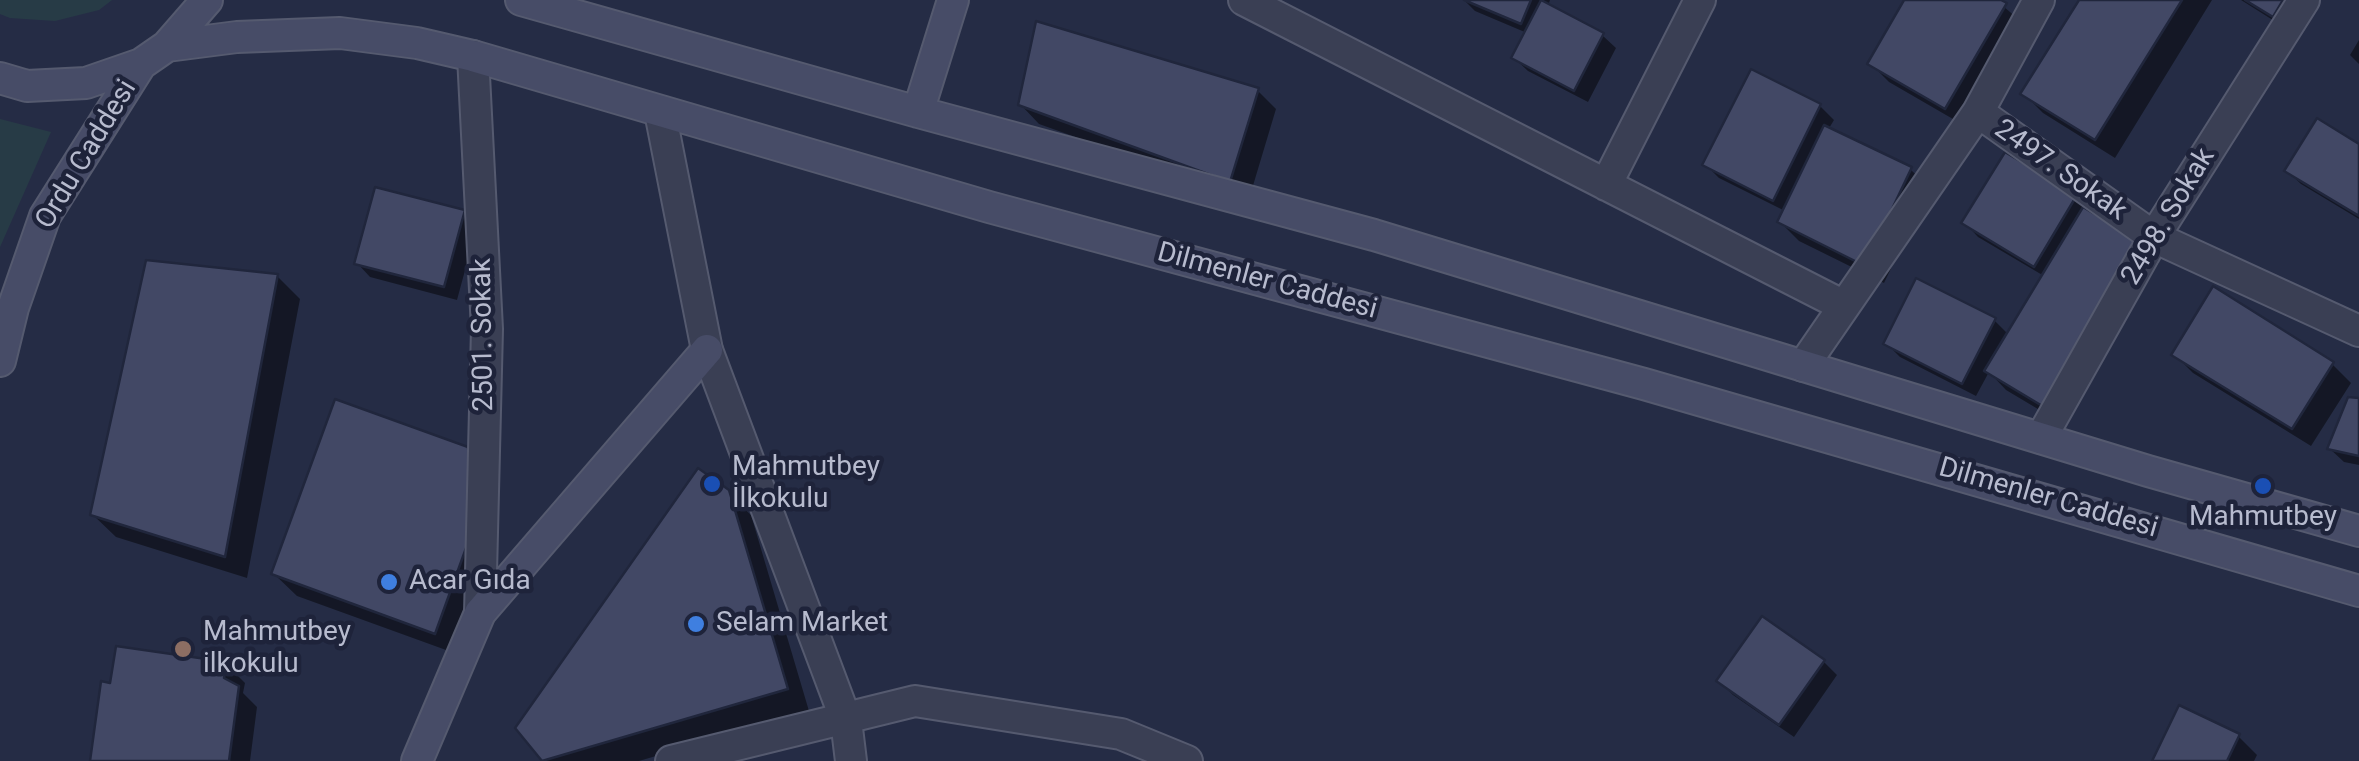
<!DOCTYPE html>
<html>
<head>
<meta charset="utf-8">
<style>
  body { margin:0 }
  canvas { display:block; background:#252c45 }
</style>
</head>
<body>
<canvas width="2359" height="761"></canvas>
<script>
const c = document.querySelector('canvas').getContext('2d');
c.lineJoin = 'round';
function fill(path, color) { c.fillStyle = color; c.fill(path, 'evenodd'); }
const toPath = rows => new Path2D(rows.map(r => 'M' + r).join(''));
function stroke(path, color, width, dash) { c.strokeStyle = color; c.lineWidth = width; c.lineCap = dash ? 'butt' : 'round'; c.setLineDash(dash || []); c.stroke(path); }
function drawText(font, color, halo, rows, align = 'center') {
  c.font = font + ' Roboto,sans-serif'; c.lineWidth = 9; c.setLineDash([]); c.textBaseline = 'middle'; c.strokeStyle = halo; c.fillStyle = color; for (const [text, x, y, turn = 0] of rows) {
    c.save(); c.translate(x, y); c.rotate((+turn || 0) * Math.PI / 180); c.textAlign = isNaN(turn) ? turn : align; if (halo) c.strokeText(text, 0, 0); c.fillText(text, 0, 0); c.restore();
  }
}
const green = toPath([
  [0,0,112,0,99,10,55,21,10,18,0,14],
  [0,119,51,132,0,247]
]);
const shadow = toPath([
  [1464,0,1550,0,1548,6,1602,35,1616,48,1588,102,1528,71,1514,58,1527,33,1475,11],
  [1907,0,1996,0,2024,24,1965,126,1889,82,1870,63],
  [2082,0,2212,0,2115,158,2043,113,2024,94],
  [2241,0,2305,0,2287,29],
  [2359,40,2359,64,2350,55],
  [1257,90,1276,109,1249,199,1039,124,1020,104],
  [1820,106,1834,120,1828,130,1911,170,1930,188,1884,283,1799,241,1780,222,1785,211,1719,178,1705,164],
  [2359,147,2359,219,2301,184,2287,171],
  [2076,197,2088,213,2140,244,2159,263,2063,424,2006,390,1989,372,1976,396,1900,357,1886,343,1994,320,2009,335,2044,276,1978,237,1965,223],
  [464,212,477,226,457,300,370,277,357,263],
  [277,276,300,299,247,578,116,537,93,515],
  [2174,354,2332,364,2351,383,2311,446,2193,373],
  [2359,401,2359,465,2344,462,2330,449],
  [467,449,490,472,457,654,297,596,274,574],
  [727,492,751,515,809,711,639,761,545,761,519,728],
  [1824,662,1837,675,1794,737,1733,695,1719,681],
  [226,664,245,683,243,693,257,707,250,761,92,761,113,686],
  [2238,736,2257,755,2254,761,2154,761]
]);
const building = toPath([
  [1464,0,1531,0,1521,24,1464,0],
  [1541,0,1604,33,1574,91,1511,58,1541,0],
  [1904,0,2001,0,2007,3,1945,109,1867,64,1904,0],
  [2079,0,2182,0,2095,140,2020,94,2079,0],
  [2245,0,2283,0,2273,17,2245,0],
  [1036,21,1259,88,1230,182,1018,105,1036,21],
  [1751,69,1821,104,1773,201,1702,165,1751,69],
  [2317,118,2359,144,2359,216,2284,171,2317,118],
  [1824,125,1912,167,1865,266,1777,222,1824,125],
  [2005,152,2077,195,2034,267,1961,223,2005,152],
  [375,187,465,210,444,287,354,264,375,187],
  [2083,207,2142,242,2044,407,1984,371,2083,207],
  [146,260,278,274,225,557,90,515,146,260],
  [1916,278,1996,318,1962,384,1883,344,1916,278],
  [2213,286,2334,362,2292,429,2171,355,2213,286],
  [2348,397,2359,398,2359,456,2327,449,2348,397],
  [335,399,468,447,474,526,435,634,271,574,335,399],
  [698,468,729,490,788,689,542,761,515,728,698,468],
  [1762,616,1825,660,1779,725,1716,681,1762,616],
  [116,646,227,662,224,678,239,686,229,761,90,761,101,681,110,683,116,646],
  [2179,705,2240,734,2227,761,2152,761,2179,705]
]);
const street = toPath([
  [1244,0,1844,306],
  [473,56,487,329,480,613],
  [660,112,707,350,846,720,851,761],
  [1978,112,2154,237,2359,331],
  [1606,185,1700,0],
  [1803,366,1978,112,2039,0],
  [2041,438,2154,237,2304,0],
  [671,761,915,701,1121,734,1187,761]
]);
const secondary = toPath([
  [521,0,918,112,1374,235,2148,471,2359,531],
  [167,46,237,37,340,33,417,43,473,56,989,207,1644,384,2359,591],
  [0,78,27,86,86,83,141,64,167,46,207,0],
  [918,112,953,0],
  [0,361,13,308,45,216,141,64],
  [417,761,480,613,707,350]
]);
const markers = [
  [712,484,10,"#1a4fb4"],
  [2263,486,10,"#1a4fb4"],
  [389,582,10,"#3f7fe0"],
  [696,624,10,"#3f7fe0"],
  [183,649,10,"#8d6e63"]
];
const streetNames = [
  ["Ordu Caddesi",87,155,-59],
  ["2497. Sokak",2060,171,35],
  ["2498. Sokak",2169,217,-59],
  ["Dilmenler Caddesi",1267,282,15],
  ["2501. Sokak",484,335,-91],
  ["Dilmenler Caddesi",2048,499,16]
];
const poiNames = [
  ["Mahmutbey",732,468],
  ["İlkokulu",732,500],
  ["Mahmutbey",2263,518,"center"],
  ["Acar Gıda",409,582],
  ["Selam Market",716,624],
  ["Mahmutbey",203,633],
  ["ilkokulu",203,665]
];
fill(green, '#273b46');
fill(shadow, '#0007');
fill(building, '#424865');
stroke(building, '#20263c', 2.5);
stroke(street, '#555a6f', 34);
stroke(secondary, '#555a6f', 34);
stroke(street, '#3a3f54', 30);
stroke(secondary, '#474c67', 30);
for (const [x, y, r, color] of markers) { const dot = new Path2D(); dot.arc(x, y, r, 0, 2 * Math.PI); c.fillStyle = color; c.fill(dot); stroke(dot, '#1e233a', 4); }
drawText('28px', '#b7bbce', '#1e233a', streetNames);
drawText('28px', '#b7bbce', '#1e233a', poiNames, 'left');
</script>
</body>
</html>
